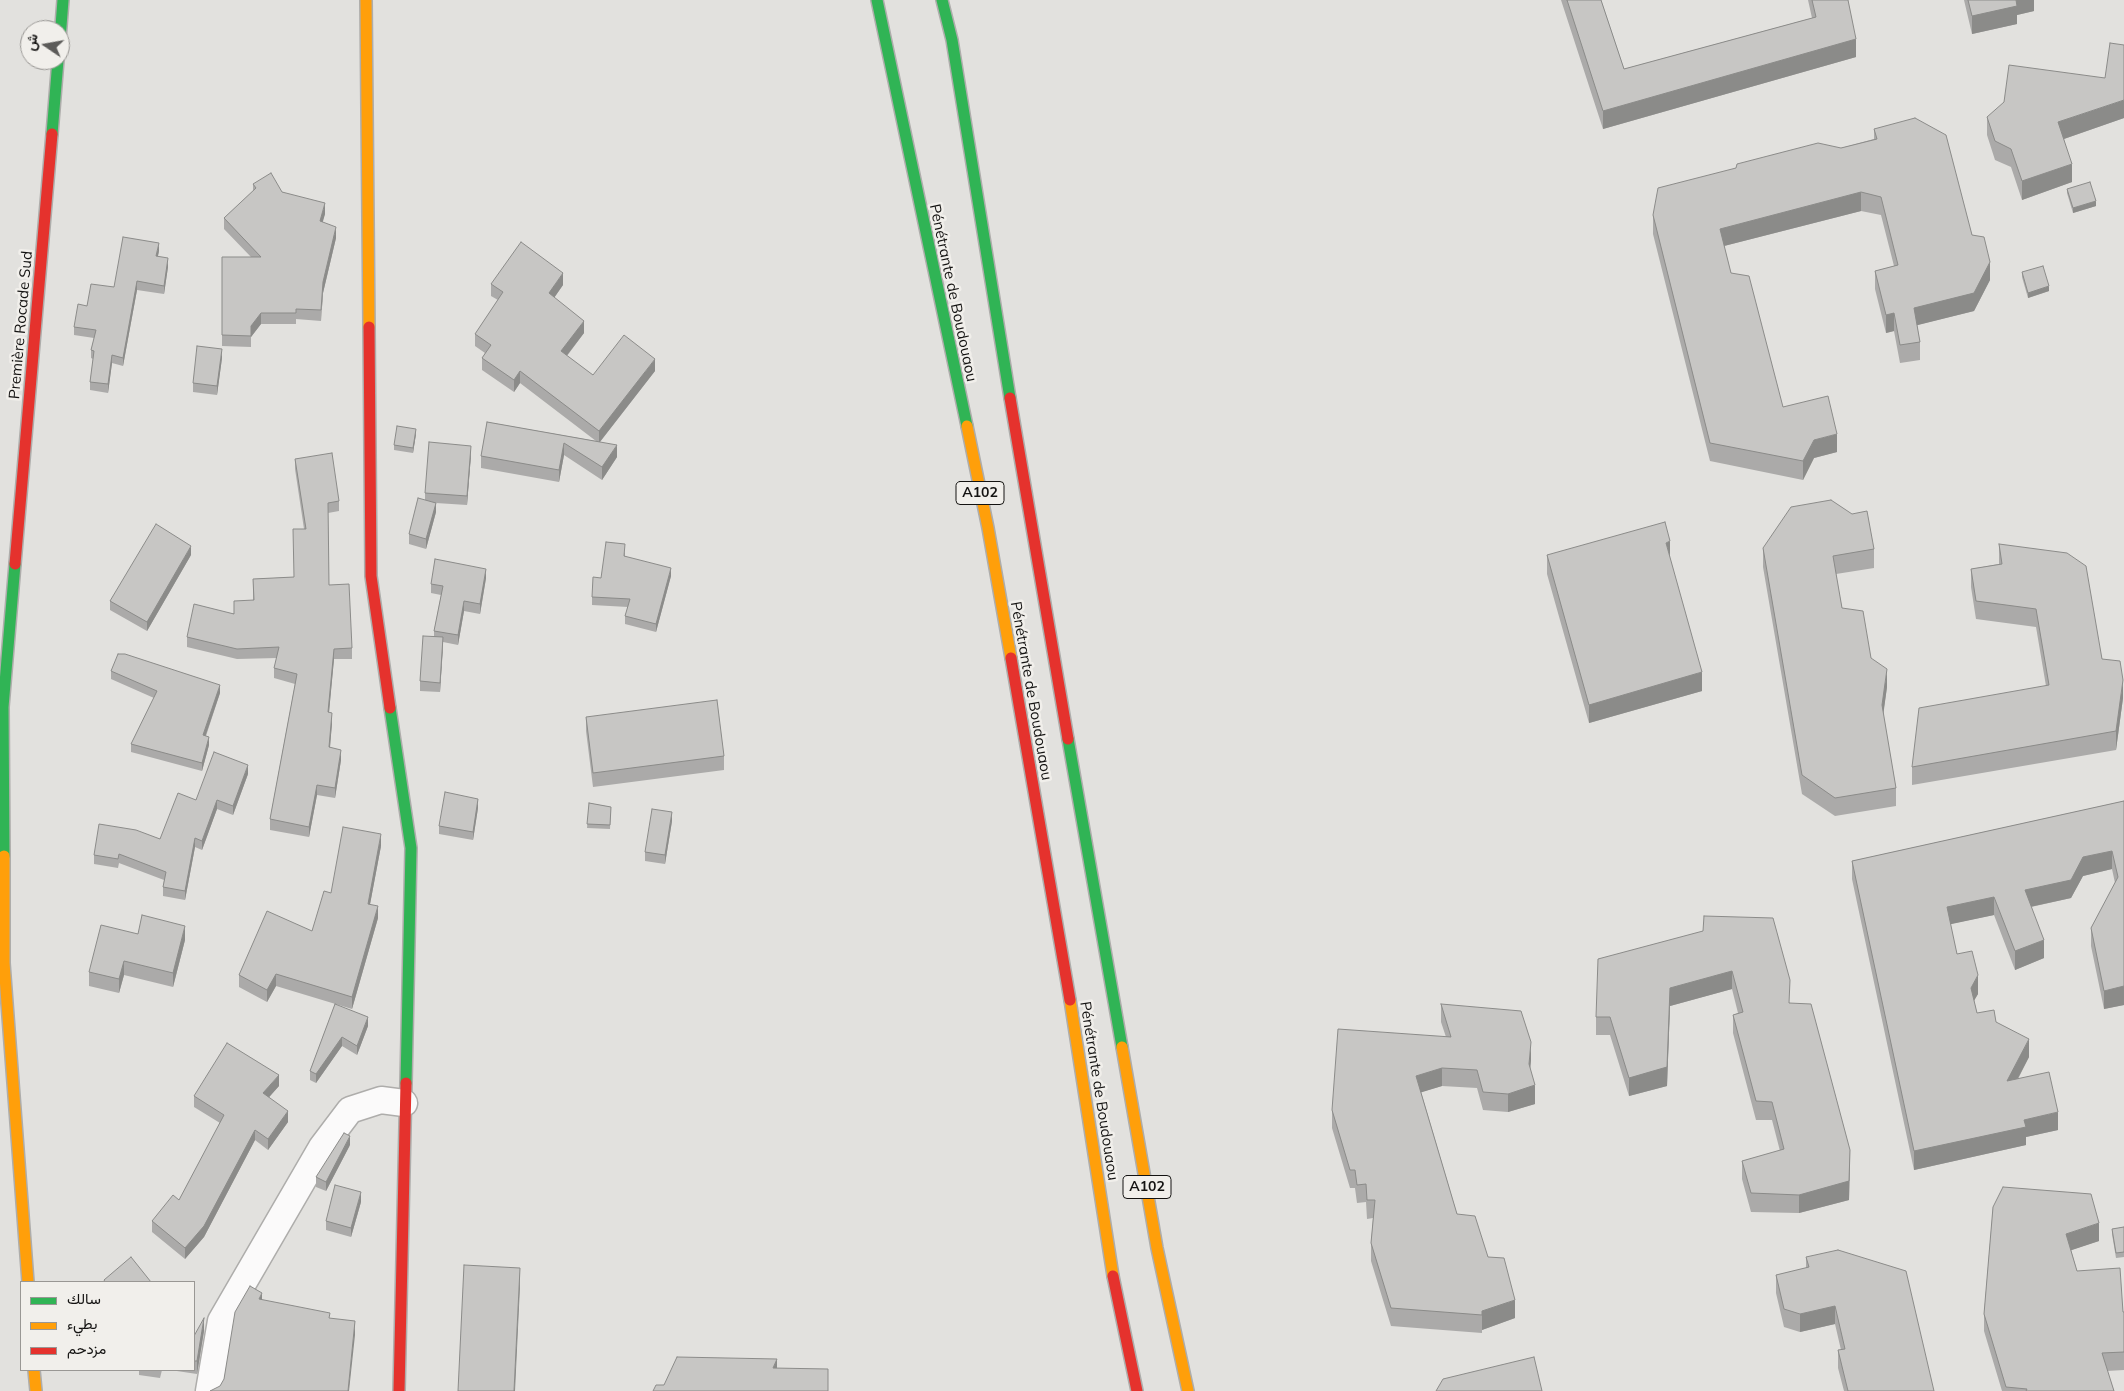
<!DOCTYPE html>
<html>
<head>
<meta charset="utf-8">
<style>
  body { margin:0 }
  #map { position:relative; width:2124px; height:1391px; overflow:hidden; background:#e2e1de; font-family:Mulish,Vazirmatn,sans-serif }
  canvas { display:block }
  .legend { position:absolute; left:20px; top:1281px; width:175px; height:90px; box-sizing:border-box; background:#f1efeb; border:1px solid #999794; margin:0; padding:6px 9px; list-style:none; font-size:15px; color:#141312 }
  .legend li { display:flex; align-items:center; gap:10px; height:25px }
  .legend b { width:25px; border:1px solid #999794 }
  .north { position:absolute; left:20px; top:20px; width:50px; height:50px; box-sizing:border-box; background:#f1efeb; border:1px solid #999794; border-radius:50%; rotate:282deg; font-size:14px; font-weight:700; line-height:20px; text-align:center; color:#141312 }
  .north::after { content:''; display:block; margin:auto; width:18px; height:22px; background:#5c5b59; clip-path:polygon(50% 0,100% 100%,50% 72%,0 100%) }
</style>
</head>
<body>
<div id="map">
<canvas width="2124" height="1391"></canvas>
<ul class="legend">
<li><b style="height:6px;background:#30b455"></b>سالك</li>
<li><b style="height:6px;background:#ff9f0a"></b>بطيء</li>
<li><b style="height:6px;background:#e5322d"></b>مزدحم</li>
</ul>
<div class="north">ش</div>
</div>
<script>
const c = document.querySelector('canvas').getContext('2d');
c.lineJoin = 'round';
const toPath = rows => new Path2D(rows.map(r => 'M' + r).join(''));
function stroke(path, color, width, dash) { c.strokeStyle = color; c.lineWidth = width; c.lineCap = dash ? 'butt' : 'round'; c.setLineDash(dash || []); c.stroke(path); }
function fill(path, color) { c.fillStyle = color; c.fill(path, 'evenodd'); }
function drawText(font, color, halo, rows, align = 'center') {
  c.font = font + ' Mulish,sans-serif'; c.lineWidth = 5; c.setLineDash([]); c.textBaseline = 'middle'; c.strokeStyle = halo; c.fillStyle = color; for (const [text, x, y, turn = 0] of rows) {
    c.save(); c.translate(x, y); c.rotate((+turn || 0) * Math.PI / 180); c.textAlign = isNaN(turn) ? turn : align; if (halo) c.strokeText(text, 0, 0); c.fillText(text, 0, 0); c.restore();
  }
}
const street = toPath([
  [209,1391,221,1321,322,1147,350,1110,381,1100,404,1103]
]);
const fast = toPath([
  [877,0,967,426],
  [942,0,952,40,1010,398],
  [60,39,63,0],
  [52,134,58,60],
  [390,708,411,848,406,1083],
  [1068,739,1122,1047],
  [4,856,3,707,15,564]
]);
const slow = toPath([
  [366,0,369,327],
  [967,426,988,528,1011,658],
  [4,856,4,963,28,1282],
  [1070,1000,1113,1276],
  [1122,1047,1157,1248,1188,1391],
  [34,1370,36,1391]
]);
const jam = toPath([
  [369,327,371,576,390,708],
  [1010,398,1068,739],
  [15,564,52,134],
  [1011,658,1070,1000],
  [1113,1276,1137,1391],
  [399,1391,406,1083]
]);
const wall = toPath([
  [1561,0,1601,0,1624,69,1812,18,1808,0,1848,0,1856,57,1603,129],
  [1964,0,2034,0,2034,11,2017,15,2017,24,1972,34],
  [1987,117,2124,118,2064,139,2072,182,2022,200,2011,167,1995,160,1987,135],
  [1874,129,1972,235,1990,280,1974,311,1917,325,1920,342,1920,360,1900,363,1894,331,1886,333,1875,289,1875,271,1894,266,1881,215,1861,211,1724,246,1731,273,1783,407,1837,452,1814,458,1803,480,1710,461,1653,234,1653,215,1841,148,1874,139],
  [253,184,282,192,325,214,322,222,336,238,323,293,321,321,296,319,296,324,261,324,251,337,251,347,222,346,222,257,251,257,224,229,224,218,253,191],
  [2067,189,2096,206,2073,213,2067,193],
  [159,251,158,256,168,267,164,294,137,290,123,366,112,363,108,393,90,390,90,382,93,359,91,358,91,350,94,338,74,335,74,327,87,306,114,287],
  [2022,272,2049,291,2028,298,2022,277],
  [491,284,563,285,554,298,584,333,567,356,593,375,655,371,600,442,617,457,602,480,564,455,559,482,481,468,481,456,487,422,596,441,520,383,514,392,482,370,482,358,485,353,475,346,475,334,498,300,491,296],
  [222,358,217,395,193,392,193,383],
  [416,434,413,453,394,450,394,445],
  [471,455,467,505,436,503,436,512,426,549,409,544,409,534,425,500,425,493],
  [295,459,339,501,339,511,328,513,329,585,352,648,352,659,334,659,329,712,332,723,330,748,341,760,335,798,317,795,309,837,270,830,270,819,295,684,274,678,274,668,277,658,237,659,187,647,187,637,234,613,253,600,253,579,294,577,304,529,295,469],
  [1999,544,2102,659,2123,698,2116,750,1912,785,1912,767,2046,686,2036,627,1976,619,1971,587,1971,569,1999,564],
  [1763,548,1874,549,1874,568,1836,574,1842,608,1871,658,1887,687,1883,714,1896,788,1896,806,1835,816,1802,794,1763,567],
  [625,552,625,556,671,576,656,632,625,624,625,616,628,607,592,605,592,597,601,578],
  [191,555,147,631,110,610,110,601],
  [1547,555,1670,558,1702,691,1589,723,1547,574],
  [486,578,480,614,464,611,458,645,443,642,440,692,420,691,420,681,434,637,434,631,441,595,431,593,431,584],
  [111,671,220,693,206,736,209,745,202,771,131,752,131,744,154,698,111,679],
  [586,717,724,756,724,770,593,787,586,731],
  [248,774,233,815,217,809,202,850,195,847,185,900,163,896,163,887,164,880,119,863,118,868,94,864,94,855,160,839,196,800],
  [2124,801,2124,1005,2104,1009,2091,946,2091,928,2115,883,2112,869,2083,876,2071,898,2031,907,2044,958,2015,970,1994,915,1950,924,1957,954,1978,994,1974,1000,1977,1013,1996,1022,2029,1057,2018,1079,2058,1130,2026,1137,2026,1145,1914,1170,1852,879,1852,861],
  [589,803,611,807,610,829,587,828],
  [478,808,473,840,439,834,439,826],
  [672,821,665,864,645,861,645,852],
  [381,846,370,904,378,918,352,1009,276,986,267,1002,239,987,239,975,312,931,331,893],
  [1703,931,1790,1003,1850,1168,1849,1200,1799,1213,1751,1212,1742,1179,1742,1161,1780,1151,1772,1120,1756,1120,1733,1033,1733,1015,1738,1013,1732,989,1670,1006,1667,1086,1629,1096,1610,1035,1596,1035,1596,1017],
  [138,934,185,940,173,987,124,975,119,993,89,986,89,972],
  [335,1004,368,1026,357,1055,342,1046,316,1083,310,1080,310,1071],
  [1441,1004,1531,1060,1530,1068,1535,1104,1508,1112,1483,1110,1477,1088,1442,1086,1421,1092,1457,1214,1488,1257,1515,1318,1482,1330,1482,1333,1391,1326,1371,1261,1371,1243,1373,1218,1367,1219,1366,1202,1357,1203,1355,1188,1350,1188,1332,1128,1332,1110,1446,1037,1441,1022],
  [279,1086,269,1097,288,1122,268,1150,255,1140,204,1237,185,1259,152,1232,152,1221,179,1200,220,1123,194,1107,194,1096],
  [350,1145,326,1191,316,1187,316,1177],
  [361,1202,351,1237,326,1230,326,1221],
  [1993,1207,2099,1241,2071,1250,2077,1271,2123,1312,2124,1312,2124,1370,2107,1371,2114,1391,2002,1391,1984,1331,1984,1314],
  [2124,1227,2124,1257,2116,1258,2112,1234,2112,1229],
  [1806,1257,1934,1391,1844,1391,1838,1368,1838,1350,1841,1350,1835,1324,1800,1332,1784,1327,1776,1293,1776,1275,1806,1268],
  [204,1331,197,1374,170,1370,194,1370,194,1336],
  [139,1370,162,1370,160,1378,139,1375]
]);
const shadedWall = toPath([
  [2015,0,2034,0,2034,11,2017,15,2017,24,1972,34,1972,16],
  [1856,39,1856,57,1603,129,1603,111],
  [2124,100,2124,118,2058,141,2058,122],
  [2072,164,2072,182,2022,200,2022,181],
  [1861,192,1861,211,1720,247,1720,229],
  [2096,201,2096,206,2073,213,2073,208],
  [325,203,325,214,320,232,320,221],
  [336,227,336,238,323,293,321,321,323,282],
  [159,243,159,251,156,264,156,256],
  [168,258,168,267,164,294,164,286],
  [1990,262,1990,280,1974,311,1914,326,1914,308],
  [563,273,563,285,549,305,549,293],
  [137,281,137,290,123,366,123,358],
  [2049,286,2049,291,2028,298,2028,293],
  [261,313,261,324,251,337,251,326],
  [1894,313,1894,331,1886,333,1886,315],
  [584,321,584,333,561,363,561,351],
  [222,349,222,358,217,395,217,386],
  [112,355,112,363,108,393,108,384],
  [655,359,655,371,599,443,599,431],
  [520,371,520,383,514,392,514,380],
  [416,429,416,434,413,453,413,448],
  [1837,434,1837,452,1814,458,1803,480,1803,461,1814,440],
  [564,443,564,455,559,482,559,470],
  [617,445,617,457,602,480,602,467],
  [471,446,471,455,467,505,467,496],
  [436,503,436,512,426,549,426,539],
  [1670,541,1670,559,1666,543],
  [191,546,191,555,147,631,147,622],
  [671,568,671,576,656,632,656,624],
  [486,569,486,578,480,614,480,604],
  [464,601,464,611,458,645,458,635],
  [443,637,443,647,440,692,440,683],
  [334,649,334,659,328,723,328,712],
  [1887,669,1887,687,1882,724,1882,705],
  [1702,672,1702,691,1589,723,1589,705],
  [2123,680,2123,698,2116,750,2116,731],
  [220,685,220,693,203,743,203,735],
  [332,713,332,723,329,758,329,747],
  [209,737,209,745,202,771,202,763],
  [341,750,341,760,335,798,335,788],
  [248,765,248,774,233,815,233,806],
  [317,785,317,795,309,837,309,827],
  [478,799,478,808,473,840,473,832],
  [217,800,217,809,202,850,202,841],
  [672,812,672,821,665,864,665,855],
  [381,834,381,846,368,915,368,904],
  [195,838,195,847,185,900,185,891],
  [2112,851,2112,869,2083,876,2071,898,2025,908,2025,890,2083,857],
  [1994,897,1994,915,1947,925,1947,907],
  [378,906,378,918,352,1009,352,997],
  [185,926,185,940,173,987,173,973],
  [2044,940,2044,958,2015,970,2015,951],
  [124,961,124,975,119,993,119,979],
  [1732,971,1732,989,1670,1006,1667,1086,1629,1096,1629,1078,1670,988],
  [276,974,276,986,267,1002,267,990],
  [1978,975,1978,994,1971,1006,1971,988],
  [2124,986,2124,1005,2104,1009,2104,991],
  [368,1017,368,1026,357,1055,357,1046],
  [342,1037,342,1046,316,1083,316,1074],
  [2029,1039,2029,1057,2007,1099,2007,1081],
  [1531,1042,1531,1060,1529,1082,1529,1064],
  [1442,1068,1442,1086,1416,1094,1416,1076],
  [279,1075,279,1086,263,1104,263,1093],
  [1535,1085,1535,1104,1508,1112,1508,1094],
  [288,1111,288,1122,268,1150,268,1139],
  [2058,1112,2058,1130,2026,1137,2026,1145,1914,1170,1914,1151,2024,1120],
  [255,1130,255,1140,204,1237,185,1259,185,1248],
  [350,1136,350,1145,326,1191,326,1182],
  [1850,1150,1849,1200,1799,1213,1799,1195],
  [361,1192,361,1202,351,1237,351,1228],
  [2099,1223,2099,1241,2066,1252,2066,1234],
  [520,1268,520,1286,515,1391,514,1391],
  [262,1293,262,1307,259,1299],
  [1515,1300,1515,1318,1482,1330,1482,1333,1482,1311],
  [1835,1306,1835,1324,1800,1332,1800,1314],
  [204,1318,204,1331,197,1374,197,1361],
  [355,1321,355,1335,349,1391,348,1391],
  [777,1359,777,1377,773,1368]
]);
const building = toPath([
  [1567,0,1601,0,1624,69,1816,17,1812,0,1848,0,1856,39,1603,111,1567,0],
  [1968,0,2016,0,2017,6,1972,16,1968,0],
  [2110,43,2124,45,2124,100,2058,122,2072,164,2022,181,2011,149,1995,141,1987,117,2004,102,2009,65,2105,78,2110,43],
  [1915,118,1946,135,1972,235,1984,237,1990,262,1974,293,1914,308,1920,342,1900,345,1894,313,1886,315,1875,271,1898,265,1881,197,1861,192,1720,229,1731,273,1749,276,1783,407,1828,396,1837,434,1814,440,1803,461,1710,443,1653,215,1658,188,1736,168,1737,164,1818,143,1841,148,1877,139,1874,129,1915,118],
  [271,173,282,192,325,203,320,221,336,227,323,282,321,310,296,309,296,313,261,313,251,326,251,336,222,335,222,257,261,257,224,218,256,188,253,184,271,173],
  [2090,182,2096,201,2073,208,2067,189,2090,182],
  [123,237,159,243,156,256,168,258,164,286,137,281,123,358,112,355,108,384,90,382,94,351,91,350,96,330,74,327,78,304,87,306,91,284,114,287,123,237],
  [521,242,563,273,549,293,584,321,561,351,593,375,624,335,655,359,599,431,520,371,514,380,482,358,491,345,475,334,503,292,491,284,521,242],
  [2043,266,2049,286,2028,293,2022,272,2043,266],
  [197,346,222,349,217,386,193,383,197,346],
  [487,422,617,445,602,467,564,443,559,470,481,456,487,422],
  [397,426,416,429,413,448,394,445,397,426],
  [429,442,471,446,467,496,425,493,429,442],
  [332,453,339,501,328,503,329,585,349,584,352,648,334,649,328,712,332,713,329,747,341,750,335,788,317,785,309,827,270,819,297,674,274,668,279,647,237,649,187,637,194,604,234,614,234,601,254,600,253,579,294,577,293,529,306,529,295,459,332,453],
  [418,498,436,503,426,539,409,534,418,498],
  [1831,500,1852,514,1867,511,1874,549,1833,556,1842,608,1863,611,1871,658,1887,669,1882,705,1896,788,1835,798,1802,775,1763,548,1791,507,1831,500],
  [1665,522,1670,541,1666,543,1702,672,1589,705,1547,555,1665,522],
  [156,524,191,546,147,622,110,601,156,524],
  [606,542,625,544,624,556,671,568,656,624,625,616,630,599,592,597,593,577,601,578,606,542],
  [1999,544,2067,553,2086,566,2102,659,2120,661,2123,680,2116,731,1912,767,1919,708,2049,685,2036,609,1976,601,1971,569,2002,564,1999,544],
  [435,559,486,569,480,604,464,601,458,635,434,631,443,586,431,584,435,559],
  [423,636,443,637,440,683,420,681,423,636],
  [118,654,125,654,220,685,203,735,209,737,202,763,131,744,157,691,111,671,118,654],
  [717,700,724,756,593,773,586,717,717,700],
  [214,752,248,765,233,806,217,800,202,841,195,838,185,891,163,887,166,872,119,854,118,859,94,855,99,824,136,830,160,839,178,793,196,800,214,752],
  [445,792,478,799,473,832,439,826,445,792],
  [2124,801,2124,986,2104,991,2091,928,2118,877,2112,851,2083,857,2071,880,2025,890,2044,940,2015,951,1994,897,1947,907,1957,954,1972,951,1978,975,1971,988,1977,1013,1994,1010,1996,1022,2029,1039,2007,1081,2049,1072,2058,1112,2024,1120,2026,1127,1914,1151,1852,861,2124,801],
  [589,803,611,807,610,825,587,824,589,803],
  [652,809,672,812,665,855,645,852,652,809],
  [343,827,381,834,368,904,378,906,352,997,276,974,267,990,239,975,267,911,312,931,324,891,331,893,343,827],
  [142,915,185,926,173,973,124,961,119,979,89,972,101,925,138,934,142,915],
  [1704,916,1773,918,1790,980,1789,1003,1811,1004,1850,1150,1849,1181,1799,1195,1751,1193,1742,1161,1784,1149,1772,1102,1756,1101,1733,1015,1743,1012,1732,971,1670,988,1667,1067,1629,1078,1610,1017,1596,1017,1598,959,1703,931,1704,916],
  [335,1004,368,1017,357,1046,342,1037,316,1074,310,1071,335,1004],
  [1441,1004,1521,1011,1531,1042,1529,1064,1535,1085,1508,1094,1483,1092,1477,1070,1442,1068,1416,1076,1457,1214,1475,1216,1488,1257,1504,1258,1515,1300,1482,1311,1482,1315,1391,1308,1371,1243,1375,1200,1367,1200,1366,1184,1357,1185,1355,1170,1350,1170,1332,1110,1338,1029,1451,1037,1441,1004],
  [227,1043,279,1075,263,1093,288,1111,268,1139,255,1130,204,1226,185,1248,152,1221,173,1195,179,1200,224,1115,194,1096,227,1043],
  [344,1133,350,1136,326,1182,316,1177,344,1133],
  [335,1185,361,1192,351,1228,326,1221,335,1185],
  [2003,1187,2091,1194,2099,1223,2066,1234,2077,1271,2120,1268,2123,1312,2124,1312,2124,1352,2102,1353,2114,1391,2026,1391,2027,1389,2006,1387,1984,1314,1993,1207,2003,1187],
  [2124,1227,2124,1252,2116,1253,2112,1229,2124,1227],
  [1838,1250,1906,1271,1934,1391,1848,1391,1838,1350,1845,1349,1835,1306,1800,1314,1784,1309,1776,1275,1809,1267,1806,1257,1838,1250],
  [131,1257,151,1282,105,1282,104,1280,131,1257],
  [464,1265,520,1268,514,1391,458,1391,464,1265],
  [250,1286,262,1293,259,1299,330,1313,329,1318,355,1321,348,1391,210,1391,220,1386,224,1379,235,1312,250,1286],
  [204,1318,197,1361,194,1361,194,1336,204,1318],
  [677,1357,777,1359,773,1368,828,1369,828,1391,653,1391,656,1385,664,1385,677,1357],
  [1534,1357,1542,1391,1436,1391,1443,1379,1534,1357]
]);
const shields = [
  [980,493,48],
  [1147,1187,48]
];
const shieldNames = [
  ["A102",980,493],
  ["A102",1147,1187]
];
const streetNames = [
  ["Pénétrante de Boudouaou",953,293,78],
  ["Première Rocade Sud",21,325,-85],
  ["Pénétrante de Boudouaou",1031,691,80],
  ["Pénétrante de Boudouaou",1099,1091,81]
];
stroke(street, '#aeadab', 29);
stroke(fast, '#aeadab', 14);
stroke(slow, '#aeadab', 14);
stroke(jam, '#aeadab', 14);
stroke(street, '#fbfafa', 26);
stroke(fast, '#30b455', 11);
stroke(slow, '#ff9f0a', 11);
stroke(jam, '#e5322d', 11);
fill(wall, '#abaaa9');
fill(shadedWall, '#8b8b89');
fill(building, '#c7c6c4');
stroke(building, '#8b8b89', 1);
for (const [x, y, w] of shields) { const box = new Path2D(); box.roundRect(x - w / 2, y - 11.5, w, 23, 4); c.fillStyle = '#f1efeb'; c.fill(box); stroke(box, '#141312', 1); }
drawText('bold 14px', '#141312', null, shieldNames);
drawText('15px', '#141312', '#f1efeb', streetNames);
</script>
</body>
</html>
